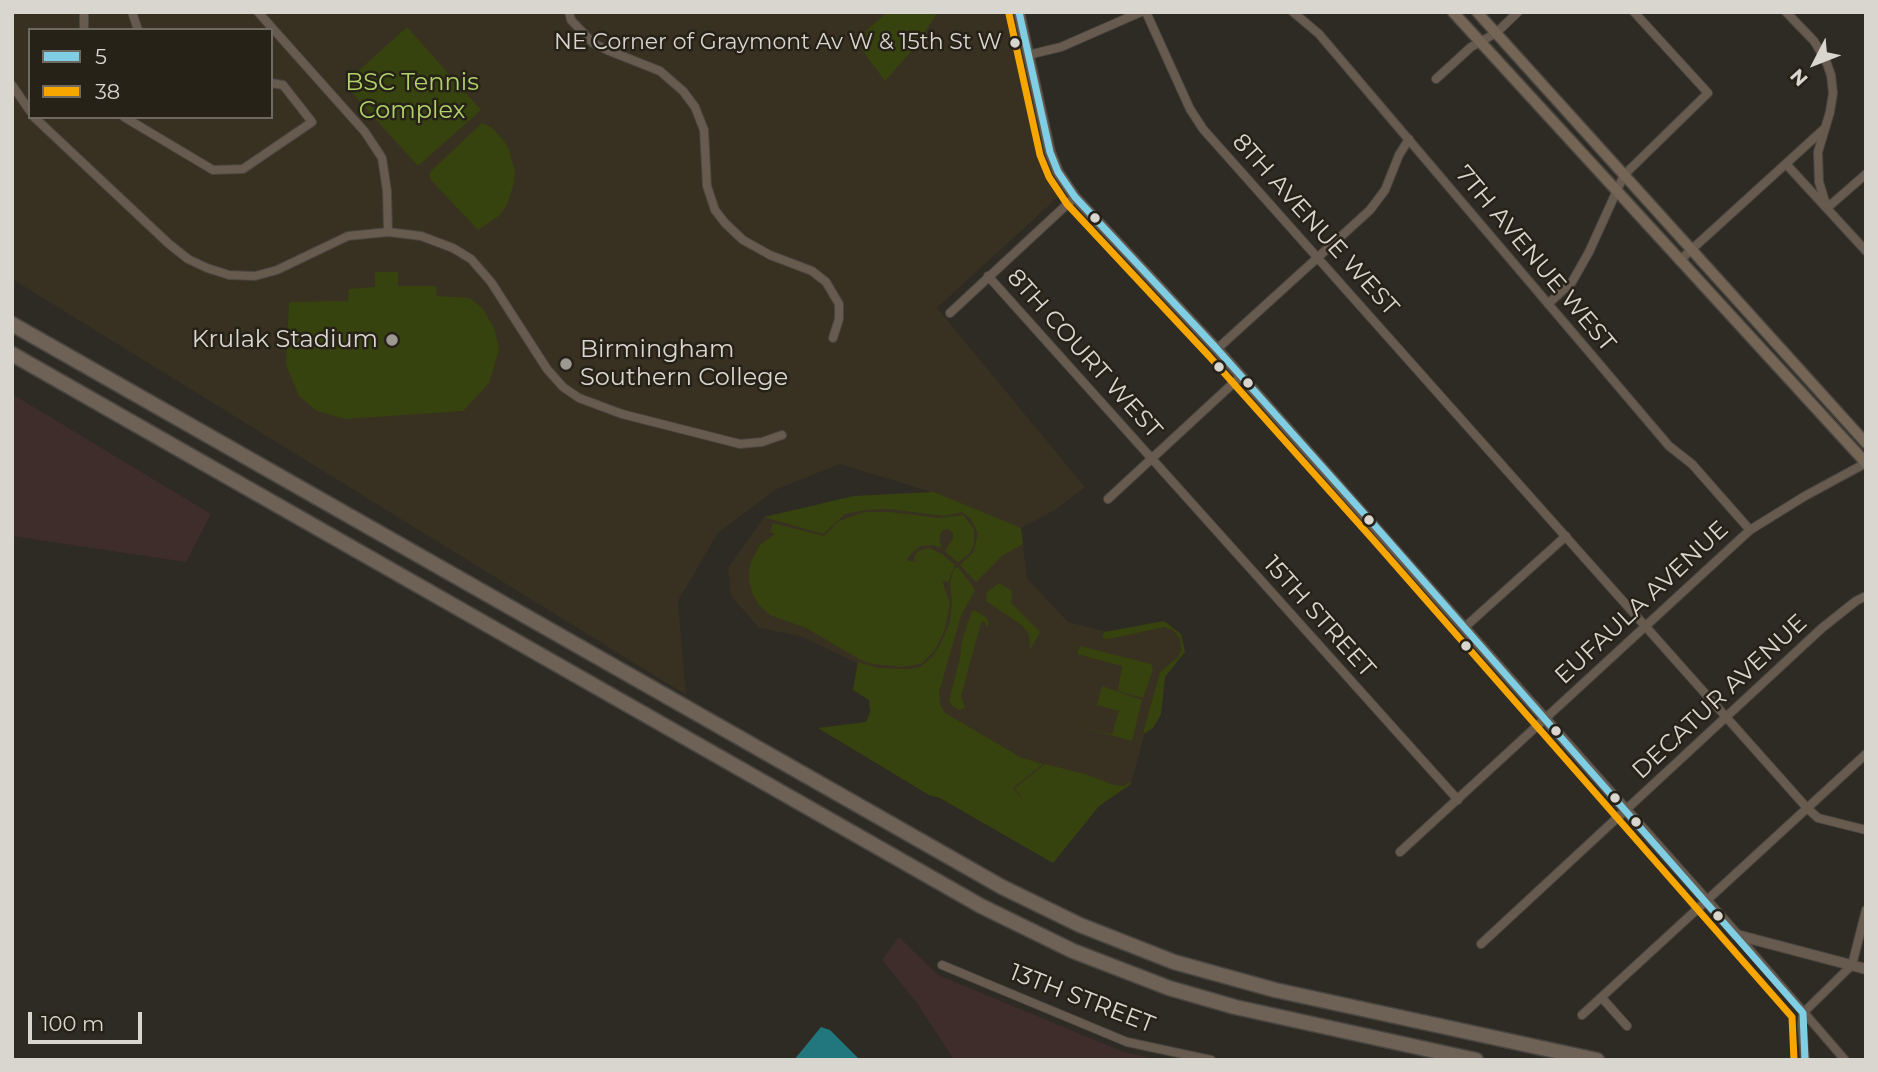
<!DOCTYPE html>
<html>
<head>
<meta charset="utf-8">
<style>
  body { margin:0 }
  #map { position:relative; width:1878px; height:1072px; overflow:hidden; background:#2e2a24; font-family:Montserrat,sans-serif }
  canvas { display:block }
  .frame { position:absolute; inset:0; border:14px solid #d9d5cf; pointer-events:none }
  .legend { position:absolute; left:28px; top:28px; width:245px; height:91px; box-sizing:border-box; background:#272218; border:2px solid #6e6a61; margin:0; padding:9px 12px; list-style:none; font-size:21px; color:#d9d5cf }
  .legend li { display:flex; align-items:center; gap:14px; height:35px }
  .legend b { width:35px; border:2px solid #6e6a61 }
  .north { position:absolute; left:1780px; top:28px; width:70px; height:70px; -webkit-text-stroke:5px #272218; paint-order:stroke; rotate:228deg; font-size:19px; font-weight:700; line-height:28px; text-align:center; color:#d9d5cf }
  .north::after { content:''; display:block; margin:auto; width:24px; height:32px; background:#d9d5cf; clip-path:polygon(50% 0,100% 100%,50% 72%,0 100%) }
  .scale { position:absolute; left:28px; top:1012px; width:114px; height:32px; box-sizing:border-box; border:4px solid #d9d5cf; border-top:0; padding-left:9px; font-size:21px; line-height:24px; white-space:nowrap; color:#d9d5cf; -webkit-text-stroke:5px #272218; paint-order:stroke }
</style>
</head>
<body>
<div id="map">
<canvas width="1878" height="1072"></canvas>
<div class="frame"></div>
<ul class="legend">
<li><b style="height:9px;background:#80cee4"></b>5</li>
<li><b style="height:9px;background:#f7a600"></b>38</li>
</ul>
<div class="north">N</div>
<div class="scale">100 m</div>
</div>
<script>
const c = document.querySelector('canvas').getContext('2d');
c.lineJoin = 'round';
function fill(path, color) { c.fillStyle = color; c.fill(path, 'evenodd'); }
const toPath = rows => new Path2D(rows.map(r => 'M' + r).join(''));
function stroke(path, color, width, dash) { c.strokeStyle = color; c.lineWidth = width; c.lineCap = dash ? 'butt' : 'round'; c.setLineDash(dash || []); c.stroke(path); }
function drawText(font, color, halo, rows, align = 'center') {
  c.font = font + ' Montserrat,sans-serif'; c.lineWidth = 5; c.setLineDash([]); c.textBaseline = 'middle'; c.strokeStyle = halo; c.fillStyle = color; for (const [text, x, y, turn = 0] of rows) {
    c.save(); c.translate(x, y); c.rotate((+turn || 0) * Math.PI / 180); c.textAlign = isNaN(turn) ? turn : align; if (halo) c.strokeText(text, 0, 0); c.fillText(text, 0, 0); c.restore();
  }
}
const industrial = toPath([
  [12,394,211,514,186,562,12,536],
  [899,937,938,975,1124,1052,1160,1060,954,1060,917,1003,882,960]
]);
const built = toPath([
  [12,12,1008,12,1041,163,1059,196,937,308,1085,487,1055,510,1021,528,1027,578,1068,622,1108,632,1164,621,1181,634,1185,652,1165,677,1161,714,1153,728,1145,733,1131,784,1099,806,1053,863,940,798,929,795,818,728,866,722,870,712,869,700,853,690,857,663,800,636,759,628,731,596,728,568,764,517,854,496,931,492,840,464,775,490,718,533,678,601,686,695,12,279],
  [30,30,271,30,271,117,30,117]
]);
const green = toPath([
  [887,12,938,12,915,47,885,81,862,50,867,30],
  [407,27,481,110,418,166,344,84],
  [482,123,491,127,504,141,509,150,515,172,514,183,507,205,500,215,478,230,430,179,430,172],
  [375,272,398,272,398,286,436,286,437,296,470,298,483,309,495,330,499,350,489,383,463,411,345,419,317,411,299,396,286,365,289,302,348,301,349,289,375,287],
  [934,492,1021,528,1023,544,1002,556,976,582,960,565,974,551,978,533,970,518,962,512,945,516,888,509,866,510,845,514,823,534,764,517,854,496],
  [864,512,890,512,940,518,963,515,974,529,974,545,970,553,960,561,957,562,945,551,953,538,953,533,948,529,943,530,940,534,939,542,942,545,939,548,934,545,920,546,908,557,907,560,915,562,914,557,918,551,929,548,942,554,955,565,948,582,942,581,950,603,945,629,935,650,921,664,902,667,872,664,861,660,806,628,770,615,759,605,752,593,749,579,750,564,760,545,775,534,770,532,773,523,824,536,839,521],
  [958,567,975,590,961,616,939,692,940,704,945,713,1022,758,1043,764,1013,788,1025,803,1015,788,1045,764,1088,775,1114,785,1125,786,1129,782,1131,784,1099,806,1053,863,940,798,929,795,818,728,866,722,870,712,869,700,853,690,858,662,878,668,909,669,920,667,932,657,941,643,950,622,952,603,950,583,954,569],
  [999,583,1012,591,1011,603,1040,632,1030,650,1029,635,1023,626,986,601,987,592],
  [972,611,976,611,987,618,989,623,987,627,984,621,981,623,961,696,965,707,960,710,952,706,949,700,960,658,962,640],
  [1164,621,1181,634,1185,652,1165,677,1161,714,1153,728,1145,733,1143,733,1160,672,1178,657,1181,650,1180,639,1173,630,1164,627,1109,639,1103,638,1103,636,1104,632],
  [1080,646,1151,664,1153,670,1143,698,1118,691,1122,666,1077,654],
  [1102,686,1142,700,1132,741,1079,726,1112,734,1119,711,1097,705]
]);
const water = toPath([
  [821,1027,830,1030,860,1060,794,1060]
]);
const minor = toPath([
  [84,12,84,30],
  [132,12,138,30],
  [258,12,365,132,382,158,387,191,388,232],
  [569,12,571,20,593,43,607,50,660,71,683,91,695,107,704,130,707,186,715,210,725,223,743,240,770,255,812,271,826,282,839,304,839,319,833,338],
  [1146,12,1190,109,1203,129,1807,808,1818,818,1866,830],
  [1293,12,1319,34,1669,446,1692,464,1750,530],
  [1786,12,1814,41,1826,61,1831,75,1833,93,1830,112,1818,152,1819,182,1827,208,1866,174],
  [1028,55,1061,47,1141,12],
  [1436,79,1471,47,1496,33,1518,12],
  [12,85,30,111],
  [34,117,169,244,188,259,207,268,229,275,255,276,277,270,348,236,388,232,421,236,453,248,471,259,491,282,547,369,563,387,579,398,622,414,740,444,762,442,782,435],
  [124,117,213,170,243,169,312,122,283,85,271,83],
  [1786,164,1866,251],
  [1679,261,1824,129],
  [988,276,1458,800],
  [1548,304,1572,282,1589,252,1624,175,1708,93,1634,12],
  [950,313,1075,197],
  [1217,349,1370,210,1385,190,1399,155,1409,139],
  [1108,499,1241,376],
  [1465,627,1566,536],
  [1400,852,1750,530,1805,496,1866,463],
  [1737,935,1845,1060],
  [1481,944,1822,628,1856,601,1866,596],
  [942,965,1127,1042,1211,1060],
  [1602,998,1627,1026],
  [1582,1015,1866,754],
  [1805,1060,1802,1025,1803,1013,1852,965,1866,910]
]);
const tertiary = toPath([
  [1019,12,1050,152,1058,172,1075,197,1217,349,1737,935,1866,969]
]);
const secondary = toPath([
  [1453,12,1866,463],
  [1477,12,1866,443]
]);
const motorway = toPath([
  [12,324,1002,887,1080,925,1174,962,1275,990,1597,1060],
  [12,354,981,906,1073,951,1169,988,1235,1007,1476,1060]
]);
const bus1 = toPath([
  [1019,12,1050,152,1058,172,1075,197,1217,349,1384,536,1803,1013,1805,1060]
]);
const bus2 = toPath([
  [1009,14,1040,155,1049,177,1067,204,1209,356,1376,543,1792,1017,1794,1060]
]);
const markers = [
  [1015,43,6,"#d9d5cf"],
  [1095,218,6,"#d9d5cf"],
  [392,340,7,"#9d9993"],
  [566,364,7,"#9d9993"],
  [1219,367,6,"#d9d5cf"],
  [1248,383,6,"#d9d5cf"],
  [1369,520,6,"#d9d5cf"],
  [1466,646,6,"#d9d5cf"],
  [1556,731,6,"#d9d5cf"],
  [1615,798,6,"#d9d5cf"],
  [1636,822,6,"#d9d5cf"],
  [1718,916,6,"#d9d5cf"]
];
const busNames = [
  ["NE Corner of Graymont Av W & 15th St W",1002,43]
];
const parkNames = [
  ["BSC Tennis",412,83],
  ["Complex",412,111]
];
const streetNames = [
  ["8TH AVENUE WEST",1315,225,48],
  ["7TH AVENUE WEST",1535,259,50],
  ["8TH COURT WEST",1084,354,48],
  ["EUFAULA AVENUE",1642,603,-43],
  ["15TH STREET",1319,617,48],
  ["DECATUR AVENUE",1720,697,-43],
  ["13TH STREET",1082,999,21]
];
const poiNames = [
  ["Krulak Stadium",378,340],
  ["Birmingham",580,350,"left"],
  ["Southern College",580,378,"left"]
];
fill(industrial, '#3f2d2c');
fill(built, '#383021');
fill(green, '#37430e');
fill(water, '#21777d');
stroke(minor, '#494540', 10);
stroke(tertiary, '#494540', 12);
stroke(secondary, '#494540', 13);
stroke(motorway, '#494540', 17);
stroke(minor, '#675a4e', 8);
stroke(tertiary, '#675a4e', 10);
stroke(secondary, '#746555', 10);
stroke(motorway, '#6e6257', 14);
stroke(bus1, '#80cee4', 7);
stroke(bus2, '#f7a600', 7);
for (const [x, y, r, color] of markers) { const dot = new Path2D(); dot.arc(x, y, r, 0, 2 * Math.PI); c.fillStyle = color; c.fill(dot); stroke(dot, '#272218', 2.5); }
drawText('22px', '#d9d5cf', '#272218', busNames, 'right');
drawText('24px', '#b1d169', '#272218', parkNames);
drawText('24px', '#d9d5cf', '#272218', streetNames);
drawText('24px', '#d9d5cf', '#272218', poiNames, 'right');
</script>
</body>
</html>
